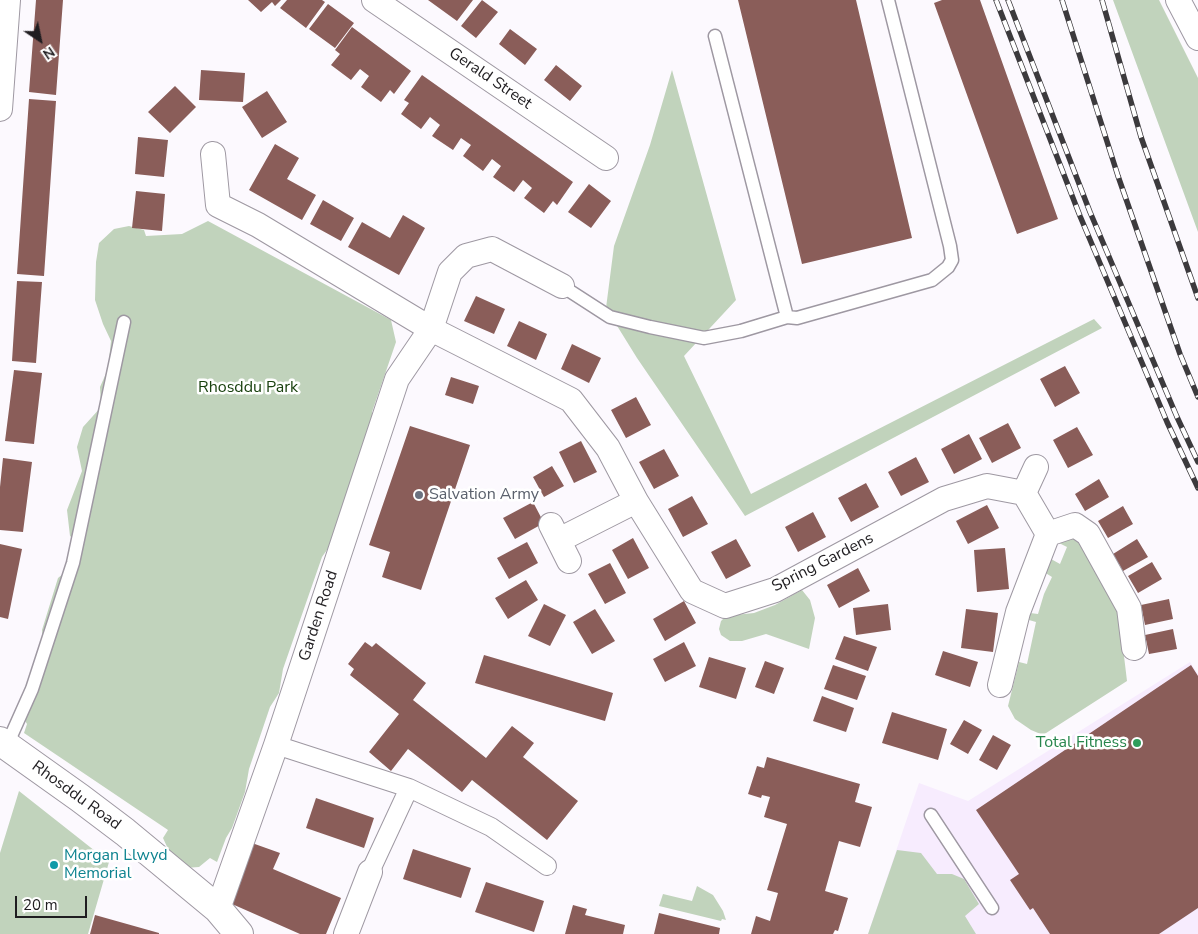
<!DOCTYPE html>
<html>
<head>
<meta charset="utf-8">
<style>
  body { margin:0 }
  #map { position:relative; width:1198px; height:934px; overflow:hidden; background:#fcf9fe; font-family:"Nunito Sans",sans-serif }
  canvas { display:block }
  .north { position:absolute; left:15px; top:15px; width:50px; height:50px; -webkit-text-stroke:4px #fff; paint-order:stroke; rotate:146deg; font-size:14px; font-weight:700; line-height:20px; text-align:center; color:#1f1d20 }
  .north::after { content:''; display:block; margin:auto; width:18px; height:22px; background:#1f1d20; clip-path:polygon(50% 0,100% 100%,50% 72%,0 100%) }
  .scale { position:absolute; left:15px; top:896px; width:72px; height:22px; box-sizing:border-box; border:2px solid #1f1d20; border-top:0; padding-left:6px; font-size:15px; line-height:18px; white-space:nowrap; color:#1f1d20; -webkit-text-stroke:4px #fff; paint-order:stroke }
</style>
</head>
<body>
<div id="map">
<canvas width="1198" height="934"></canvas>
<div class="north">N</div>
<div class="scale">20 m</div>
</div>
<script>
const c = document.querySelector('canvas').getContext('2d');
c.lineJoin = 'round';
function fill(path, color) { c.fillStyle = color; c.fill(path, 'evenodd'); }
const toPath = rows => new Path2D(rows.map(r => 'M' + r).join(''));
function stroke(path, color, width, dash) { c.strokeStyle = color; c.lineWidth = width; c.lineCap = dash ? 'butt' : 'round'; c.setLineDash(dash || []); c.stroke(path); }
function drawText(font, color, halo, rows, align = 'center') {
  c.font = font + ' "Nunito Sans",sans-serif'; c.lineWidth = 5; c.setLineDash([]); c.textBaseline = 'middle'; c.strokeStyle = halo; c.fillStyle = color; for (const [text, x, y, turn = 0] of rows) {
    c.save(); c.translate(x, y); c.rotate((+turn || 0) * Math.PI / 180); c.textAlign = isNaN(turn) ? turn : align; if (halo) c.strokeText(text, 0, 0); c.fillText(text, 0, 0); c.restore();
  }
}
const built = toPath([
  [1190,662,1198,674,1198,934,868,934,919,783,968,801]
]);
const green = toPath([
  [1113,0,1159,0,1198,78,1198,232],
  [672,70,736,300,684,356,751,494,1094,319,1102,328,745,516,637,358,606,308,614,246,650,145],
  [208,221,391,320,396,342,372,412,376,420,329,547,322,557,283,669,279,693,270,707,249,769,245,792,232,828,226,838,217,862,210,858,199,867,185,868,169,851,163,838,168,830,24,733,27,724,24,719,45,661,42,630,58,578,80,560,82,547,70,536,67,510,82,471,77,447,83,427,101,407,100,387,108,369,111,341,103,324,95,300,96,262,99,243,114,229,129,226,144,230,146,236,182,234],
  [1067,531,1086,546,1087,558,1100,569,1104,581,1104,588,1116,604,1120,623,1127,681,1043,735,1031,730,1015,719,1008,706,1019,662,1027,664,1036,622,1029,620,1030,613,1038,614,1044,594,1052,577,1044,572,1051,559,1060,564,1067,547,1057,542],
  [802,590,810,600,815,618,809,649,766,634,742,641,730,641,721,635,719,629,721,621,726,616,754,613,775,605],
  [19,791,109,862,88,934,0,934,0,853],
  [897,850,921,853,937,874,952,874,964,879,979,904,965,916,976,934,868,934],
  [697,886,713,895,723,911,726,920,722,919,721,921,659,906,663,894,692,901]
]);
const building = toPath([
  [36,0,63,0,56,95,29,92],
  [248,0,281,0,275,6,272,2,261,12],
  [287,0,322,0,325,2,306,28,280,8],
  [428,0,473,0,457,21],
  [482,0,498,12,476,38,461,26],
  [738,0,856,0,912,238,802,264],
  [942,0,980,0,1058,219,1017,234,934,3],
  [328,4,354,23,335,48,309,29],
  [352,27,411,71,394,94,390,90,381,102,361,87,369,76,360,69,351,80,331,65,340,54,335,50],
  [510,29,537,49,525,65,499,44],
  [556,65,582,86,570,101,544,80],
  [201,70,245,73,243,102,199,100],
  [422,75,573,182,557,205,553,201,544,213,524,198,532,188,523,180,514,192,493,177,501,166,492,159,483,171,463,156,471,145,461,138,453,150,432,136,440,125,430,117,421,129,401,114,409,103,404,100],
  [175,86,196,107,170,133,148,112],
  [267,91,287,122,262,138,242,107],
  [29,99,56,101,44,276,17,274],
  [138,137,168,140,164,177,135,174],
  [275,144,299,158,287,179,316,195,302,220,249,190],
  [589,184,611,201,591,228,568,212],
  [136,191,165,194,162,231,132,228],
  [323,200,354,218,341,241,310,224],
  [403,215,425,228,399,275,348,247,362,222,390,238],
  [17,281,42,282,36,363,12,361],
  [476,296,505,309,494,334,464,321],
  [519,321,547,334,536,360,507,346],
  [572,344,601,358,589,383,561,369],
  [1065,366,1080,393,1055,407,1040,379],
  [14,370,42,373,34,444,5,441],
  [451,377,479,386,473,404,445,395],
  [636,397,651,425,626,438,611,410],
  [1008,423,1021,448,992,463,979,438],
  [410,426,470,445,421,590,382,577,390,552,369,545],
  [1077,427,1093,455,1068,468,1053,440],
  [969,434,982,459,954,474,941,449],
  [581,441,597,472,574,483,559,452],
  [664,449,679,476,654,489,639,462],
  [916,457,929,482,901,496,888,472],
  [3,458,32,462,23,532,0,530,0,487],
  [552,466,564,486,544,497,533,477],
  [1099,479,1109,497,1085,511,1075,494],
  [866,483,879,507,851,522,838,498],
  [692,496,708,524,683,537,668,509],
  [533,502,544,523,515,539,503,518],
  [987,505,999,528,968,544,956,521],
  [1123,506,1133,524,1108,538,1098,521],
  [813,512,826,537,798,552,785,527],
  [633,538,649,568,628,579,612,550],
  [736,539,751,566,726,579,711,552],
  [1137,539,1148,557,1123,571,1113,554],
  [527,542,538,563,509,579,497,558],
  [0,544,22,549,8,619,0,617],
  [1005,548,1009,589,977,592,974,550],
  [1152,562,1162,579,1138,593,1128,576],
  [610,563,626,593,605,604,588,574],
  [858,568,870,591,839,608,827,585],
  [526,580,538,600,508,619,495,598],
  [1169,599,1173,619,1145,625,1141,605],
  [684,601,696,623,665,641,653,619],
  [544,604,566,615,550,646,528,636],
  [888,604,891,630,856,635,853,608],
  [595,609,615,641,592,654,573,622],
  [966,609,998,613,993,652,961,648],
  [1173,629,1177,649,1149,654,1145,635],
  [844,636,877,647,868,671,835,659],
  [365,642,372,647,376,643,426,683,413,700,486,758,512,726,534,743,523,757,578,801,547,840,472,780,462,792,408,749,391,771,369,752,399,714,350,675,354,669,348,664],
  [684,642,696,666,665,682,653,659],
  [943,651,978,662,970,687,935,675],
  [484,655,613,693,605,721,475,683],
  [709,657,746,668,736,699,699,687],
  [765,661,784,668,774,694,755,687],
  [833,665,866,676,857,700,824,689],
  [1191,665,1198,676,1198,908,1159,934,1050,934,1033,908,1030,910,1010,880,1019,874,976,810],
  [822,696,854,708,846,732,813,721],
  [892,712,947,729,938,760,882,743],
  [964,720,982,730,968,754,950,744],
  [993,735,1011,745,997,770,979,760],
  [767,757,860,784,855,802,872,807,860,847,839,841,825,891,848,898,838,931,835,930,833,934,751,934,756,916,770,921,778,893,767,890,787,824,764,817,770,797,762,795,761,798,748,794,757,766,764,768],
  [316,798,374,818,364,848,306,828],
  [252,843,280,853,273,869,341,898,326,934,300,934,232,904],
  [413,849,471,868,461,898,403,879],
  [486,882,544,901,534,932,475,912],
  [573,905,587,909,585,915,625,925,623,934,565,934],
  [659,913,720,928,719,934,654,934],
  [95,915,159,933,159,934,90,934]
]);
const service = toPath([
  [715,36,787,317,797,318,932,280,948,267,952,260,950,246,888,0],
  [562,286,610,317,650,327,704,338,741,331,787,317],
  [7,745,32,689,73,563,124,322],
  [931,815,992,908]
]);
const pedestrian = toPath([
  [276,745,409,788,491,827,547,866],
  [370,872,409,788]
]);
const minor = toPath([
  [374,0,606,158],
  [1178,0,1198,38],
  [0,109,8,0],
  [213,154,218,205,258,225,431,329,450,272,466,256,492,249,562,286],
  [1024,493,1036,467],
  [551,525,569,561],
  [1048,534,1075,525,1088,534,1129,608,1134,648],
  [559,540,636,501],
  [218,909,276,745,397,379,431,329,571,400,608,448,636,501,692,591,725,606,775,590,944,499,987,486,1024,493,1048,534,1018,612,1000,685],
  [346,934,370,872]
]);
const secondary = toPath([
  [0,741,80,798,125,832,218,909,239,934]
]);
const rail = toPath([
  [996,0,1080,216,1167,422,1198,488],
  [1008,0,1090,212,1177,417,1198,462],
  [1062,0,1118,176,1180,354,1198,397],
  [1102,0,1141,137,1198,298]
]);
const markers = [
  [419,495,5,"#6b7280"],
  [1137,743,5,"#2e9e5b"],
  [54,865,5,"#0f9aa8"]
];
const streetNames = [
  ["Gerald Street",490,79,34],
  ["Spring Gardens",823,563,-27],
  ["Garden Road",319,616,-72],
  ["Rhosddu Road",76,796,36]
];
const parkNames = [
  ["Rhosddu Park",248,388]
];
const worshipNames = [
  ["Salvation Army",429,495]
];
const leisureNames = [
  ["Total Fitness",1127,743]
];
const cultureNames = [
  ["Morgan Llwyd",64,856],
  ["Memorial",64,874]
];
fill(built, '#f7ecfe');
fill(green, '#c1d3bc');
fill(building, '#8a5d59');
stroke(service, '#9e98a2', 15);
stroke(pedestrian, '#9e98a2', 20);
stroke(minor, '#9e98a2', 26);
stroke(secondary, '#9e98a2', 30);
stroke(service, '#fff', 12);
stroke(pedestrian, '#fff', 18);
stroke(minor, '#fff', 24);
stroke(secondary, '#fff', 28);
stroke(rail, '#3c3a3d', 5.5);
stroke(rail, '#fff', 4, [11]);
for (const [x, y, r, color] of markers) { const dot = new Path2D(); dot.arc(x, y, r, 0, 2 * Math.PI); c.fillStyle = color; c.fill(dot); stroke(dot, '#fff', 2); }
drawText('16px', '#1f1d20', '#fff', streetNames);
drawText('16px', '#19410e', '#fff', parkNames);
drawText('16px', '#5b616d', '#fff', worshipNames, 'left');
drawText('16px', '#27864d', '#fff', leisureNames, 'right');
drawText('16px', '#0d838f', '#fff', cultureNames, 'left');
</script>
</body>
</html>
